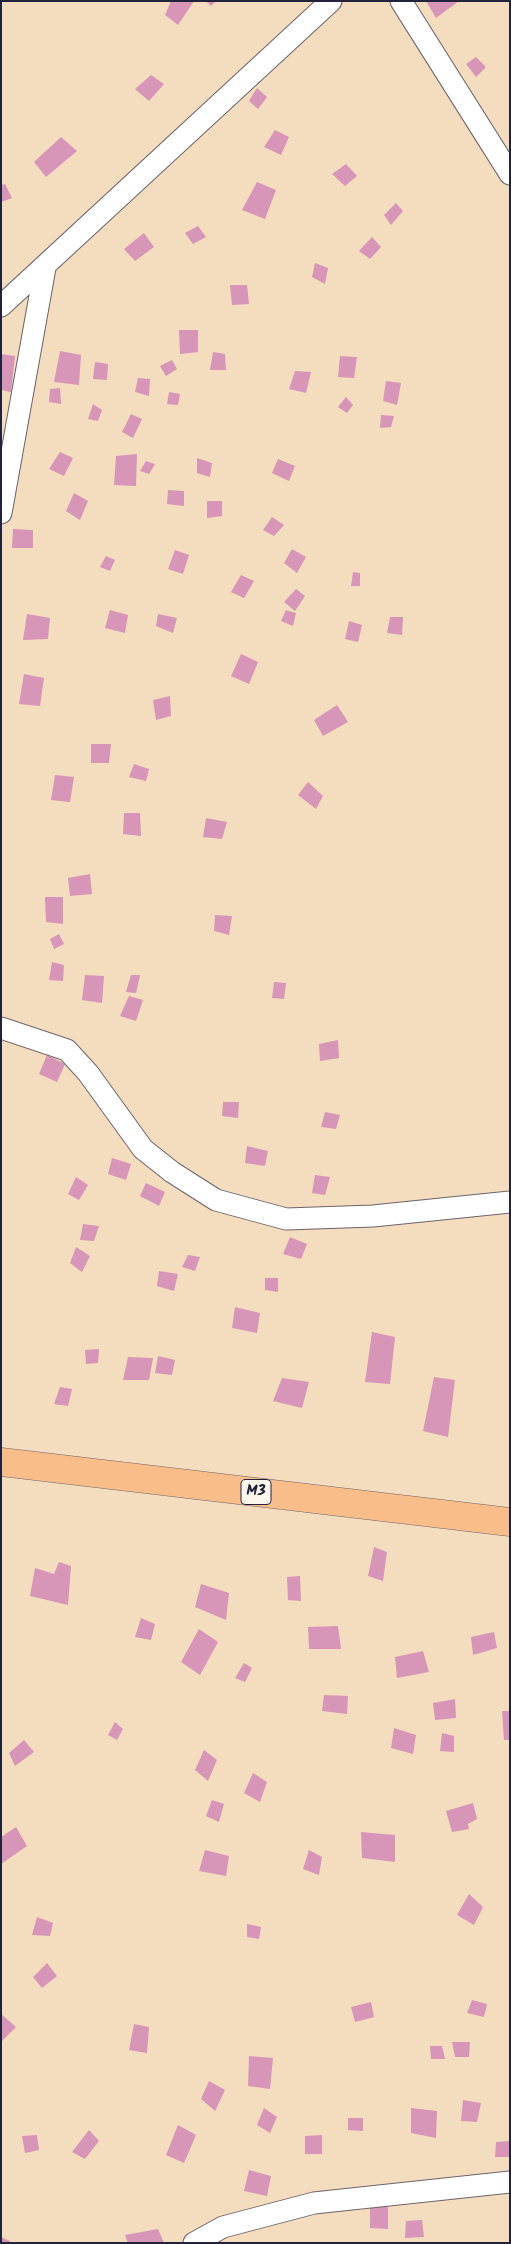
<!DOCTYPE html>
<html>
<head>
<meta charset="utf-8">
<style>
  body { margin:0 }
  #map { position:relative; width:511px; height:2244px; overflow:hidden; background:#f4dcbf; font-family:Kalam,sans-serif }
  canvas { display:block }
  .frame { position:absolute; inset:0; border:2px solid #22223b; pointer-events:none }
</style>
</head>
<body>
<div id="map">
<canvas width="511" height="2244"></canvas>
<div class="frame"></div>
</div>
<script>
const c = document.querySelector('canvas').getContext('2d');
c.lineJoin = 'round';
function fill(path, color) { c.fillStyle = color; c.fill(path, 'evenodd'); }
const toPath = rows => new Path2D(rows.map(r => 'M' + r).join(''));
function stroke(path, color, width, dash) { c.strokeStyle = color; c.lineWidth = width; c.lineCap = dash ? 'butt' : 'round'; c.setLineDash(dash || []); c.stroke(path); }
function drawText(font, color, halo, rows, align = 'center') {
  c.font = font + ' Kalam,sans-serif'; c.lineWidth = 4.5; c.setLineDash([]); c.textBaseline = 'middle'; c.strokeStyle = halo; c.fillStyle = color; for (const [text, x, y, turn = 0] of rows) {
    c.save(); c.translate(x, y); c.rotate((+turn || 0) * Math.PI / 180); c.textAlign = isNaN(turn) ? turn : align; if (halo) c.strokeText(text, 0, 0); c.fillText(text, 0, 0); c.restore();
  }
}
const building = toPath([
  [171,1,194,1,178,25,165,15],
  [206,1,216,1,211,6],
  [426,1,459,1,436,18],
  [476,57,486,67,476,77,466,64],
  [151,75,164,84,149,101,135,89],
  [257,88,267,97,258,109,249,101],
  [275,130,289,137,281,155,264,147],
  [61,137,77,151,46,177,34,162],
  [346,164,357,176,345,186,332,174],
  [257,182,276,190,265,219,242,210],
  [5,184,12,198,1,202,1,185],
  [396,203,403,211,391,225,384,215],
  [198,226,206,237,193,244,185,233],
  [144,233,154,247,135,261,124,249],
  [372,237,381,247,370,259,359,251],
  [315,263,328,268,325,284,312,277],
  [230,285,247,285,249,304,232,305],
  [179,330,198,330,198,352,180,354],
  [60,351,81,355,79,385,54,382],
  [213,352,225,354,226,370,210,370],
  [1,354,15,356,11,392,1,390],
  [340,356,357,357,354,378,338,377],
  [172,360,177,369,166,376,160,366],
  [95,362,108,364,107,380,93,379],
  [295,371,311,372,306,393,289,389],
  [138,378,150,379,149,396,135,392],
  [386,381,401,383,397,405,383,401],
  [60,388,61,404,49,402,50,389],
  [169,392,180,394,178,405,167,404],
  [346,397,353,405,347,413,338,407],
  [93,404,102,410,98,421,88,419],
  [131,414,142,419,133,438,122,432],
  [381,415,394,416,391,427,380,428],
  [60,452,73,458,64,476,49,469],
  [137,454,136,486,114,485,116,456],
  [197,458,212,463,210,477,197,473],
  [278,459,295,466,289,481,272,473],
  [146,461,155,464,149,474,140,471],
  [168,490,184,491,184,506,167,504],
  [74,493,88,501,80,520,66,511],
  [207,501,222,501,222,516,207,518],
  [272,517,284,525,274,536,263,530],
  [13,529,33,530,33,548,12,548],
  [292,549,306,557,297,573,284,563],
  [175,550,189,555,183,574,168,569],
  [106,556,115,560,110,571,100,567],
  [353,572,360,573,360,586,351,586],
  [241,575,254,581,244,598,231,592],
  [296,589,305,596,295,611,284,602],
  [110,610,128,615,125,633,105,628],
  [286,610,296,613,293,626,281,621],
  [27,614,50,618,48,639,23,640],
  [158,614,177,618,173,633,156,626],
  [390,617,403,617,402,635,387,633],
  [349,621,362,625,358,642,345,639],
  [241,654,258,662,249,684,231,676],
  [24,674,44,678,40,706,19,704],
  [170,696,171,716,156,720,153,700],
  [337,705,348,722,323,736,314,720],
  [91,744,111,744,109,763,91,763],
  [134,764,149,769,146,781,129,777],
  [55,775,74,777,70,802,51,800],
  [308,782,323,796,316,809,298,795],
  [124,813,140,813,141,836,123,834],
  [206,818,227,822,222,839,203,837],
  [90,874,92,894,70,896,68,878],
  [45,897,63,897,63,924,46,922],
  [215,915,232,916,229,935,214,931],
  [59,934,64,944,54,949,50,939],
  [52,962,64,965,63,981,49,980],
  [85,975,104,976,102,1003,82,1000],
  [131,975,140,975,136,993,126,992],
  [274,982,286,983,284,999,272,998],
  [129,996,143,1000,136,1021,120,1016],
  [338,1040,339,1058,320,1061,319,1044],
  [47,1055,65,1064,57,1082,39,1074],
  [223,1102,239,1102,238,1118,222,1116],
  [325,1112,340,1115,336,1129,321,1127],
  [247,1146,268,1151,265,1166,245,1163],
  [112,1158,131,1164,126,1180,108,1174],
  [315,1175,330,1177,325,1195,312,1193],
  [76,1177,88,1185,79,1200,68,1194],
  [146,1183,165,1192,159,1206,140,1196],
  [83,1224,99,1226,94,1241,80,1240],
  [290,1237,307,1244,301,1259,283,1254],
  [76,1247,90,1256,82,1272,70,1263],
  [188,1255,200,1257,195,1271,182,1267],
  [159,1271,178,1274,174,1291,157,1286],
  [265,1278,278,1278,278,1292,265,1290],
  [235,1307,260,1313,257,1333,232,1328],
  [372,1332,395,1337,390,1384,365,1382],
  [99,1349,98,1363,86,1364,85,1350],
  [158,1356,175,1360,172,1375,155,1373],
  [128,1357,153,1358,149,1380,123,1380],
  [434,1377,455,1380,448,1437,423,1431],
  [282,1378,309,1382,302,1408,273,1401],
  [60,1387,72,1389,68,1406,54,1404],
  [374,1547,387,1552,383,1581,368,1576],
  [59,1562,71,1566,68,1605,30,1596,35,1568,54,1574],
  [300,1576,301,1601,288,1600,287,1577],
  [201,1584,229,1593,226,1620,195,1607],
  [141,1618,155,1624,151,1640,135,1637],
  [338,1626,341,1649,309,1649,308,1627],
  [199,1629,218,1642,200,1675,181,1662],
  [494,1632,497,1648,473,1655,471,1637],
  [423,1651,429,1672,397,1678,395,1657],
  [244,1663,252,1668,245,1682,235,1678],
  [324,1695,348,1696,347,1714,322,1711],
  [455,1699,456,1718,435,1720,433,1703],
  [502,1711,510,1711,510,1740,504,1740],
  [115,1722,123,1729,117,1740,108,1735],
  [394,1728,416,1735,413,1754,391,1748],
  [442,1733,454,1736,454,1752,440,1751],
  [24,1740,34,1752,15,1766,9,1753],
  [204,1750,217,1760,208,1781,195,1770],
  [253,1773,267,1782,260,1802,244,1793],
  [212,1800,224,1804,219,1822,206,1816],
  [473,1803,477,1819,468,1824,469,1829,452,1832,446,1811],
  [16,1827,27,1846,1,1864,1,1837],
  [361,1832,395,1835,395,1862,362,1858],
  [205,1850,229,1856,226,1876,199,1871],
  [309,1850,322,1857,319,1875,303,1869],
  [469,1894,483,1907,474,1925,457,1915],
  [37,1917,53,1923,50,1936,32,1935],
  [247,1924,261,1927,259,1939,247,1937],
  [47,1963,57,1976,42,1988,33,1977],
  [472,2000,487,2004,484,2017,467,2013],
  [371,2002,374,2017,355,2022,351,2007],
  [1,2014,16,2027,1,2042],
  [134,2024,149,2027,147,2053,129,2050],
  [452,2042,470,2042,469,2057,455,2057],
  [430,2046,442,2046,445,2059,431,2059],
  [249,2056,273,2058,270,2089,248,2086],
  [209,2081,225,2090,215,2111,201,2099],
  [463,2100,481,2103,477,2122,461,2121],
  [264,2108,277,2117,270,2133,257,2125],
  [411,2108,437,2111,436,2138,411,2133],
  [348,2118,363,2118,363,2131,348,2130],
  [178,2125,196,2135,184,2163,166,2155],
  [89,2130,99,2141,85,2159,72,2152],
  [37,2135,39,2150,25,2153,22,2136],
  [322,2135,322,2154,305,2154,305,2136],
  [510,2141,510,2157,495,2157,496,2142],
  [249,2170,271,2176,267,2196,244,2191],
  [388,2199,388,2229,370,2228,370,2201],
  [422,2220,424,2237,405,2238,406,2221],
  [158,2229,164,2243,128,2243,125,2235],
  [1,2237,10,2241,9,2243,1,2243]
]);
const minor = toPath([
  [401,1,510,174],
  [1,306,331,1],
  [1,513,45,268],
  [1,1028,67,1050,88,1073,143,1149,172,1172,216,1200,286,1219,373,1216,510,1202],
  [194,2243,223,2227,314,2203,510,2182]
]);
const major = toPath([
  [1,1462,510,1522]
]);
const shields = [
  [256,1492,30]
];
const shieldNames = [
  ["M3",256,1492]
];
fill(building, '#d795b7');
stroke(minor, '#6c6369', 23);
stroke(major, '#6c6369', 29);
stroke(minor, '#fff', 21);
stroke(major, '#f8bd89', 28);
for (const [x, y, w] of shields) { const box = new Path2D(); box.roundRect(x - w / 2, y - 12.5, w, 25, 4); c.fillStyle = '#fbf7ec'; c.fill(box); stroke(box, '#22223b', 1); }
drawText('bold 15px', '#22223b', null, shieldNames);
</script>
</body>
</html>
